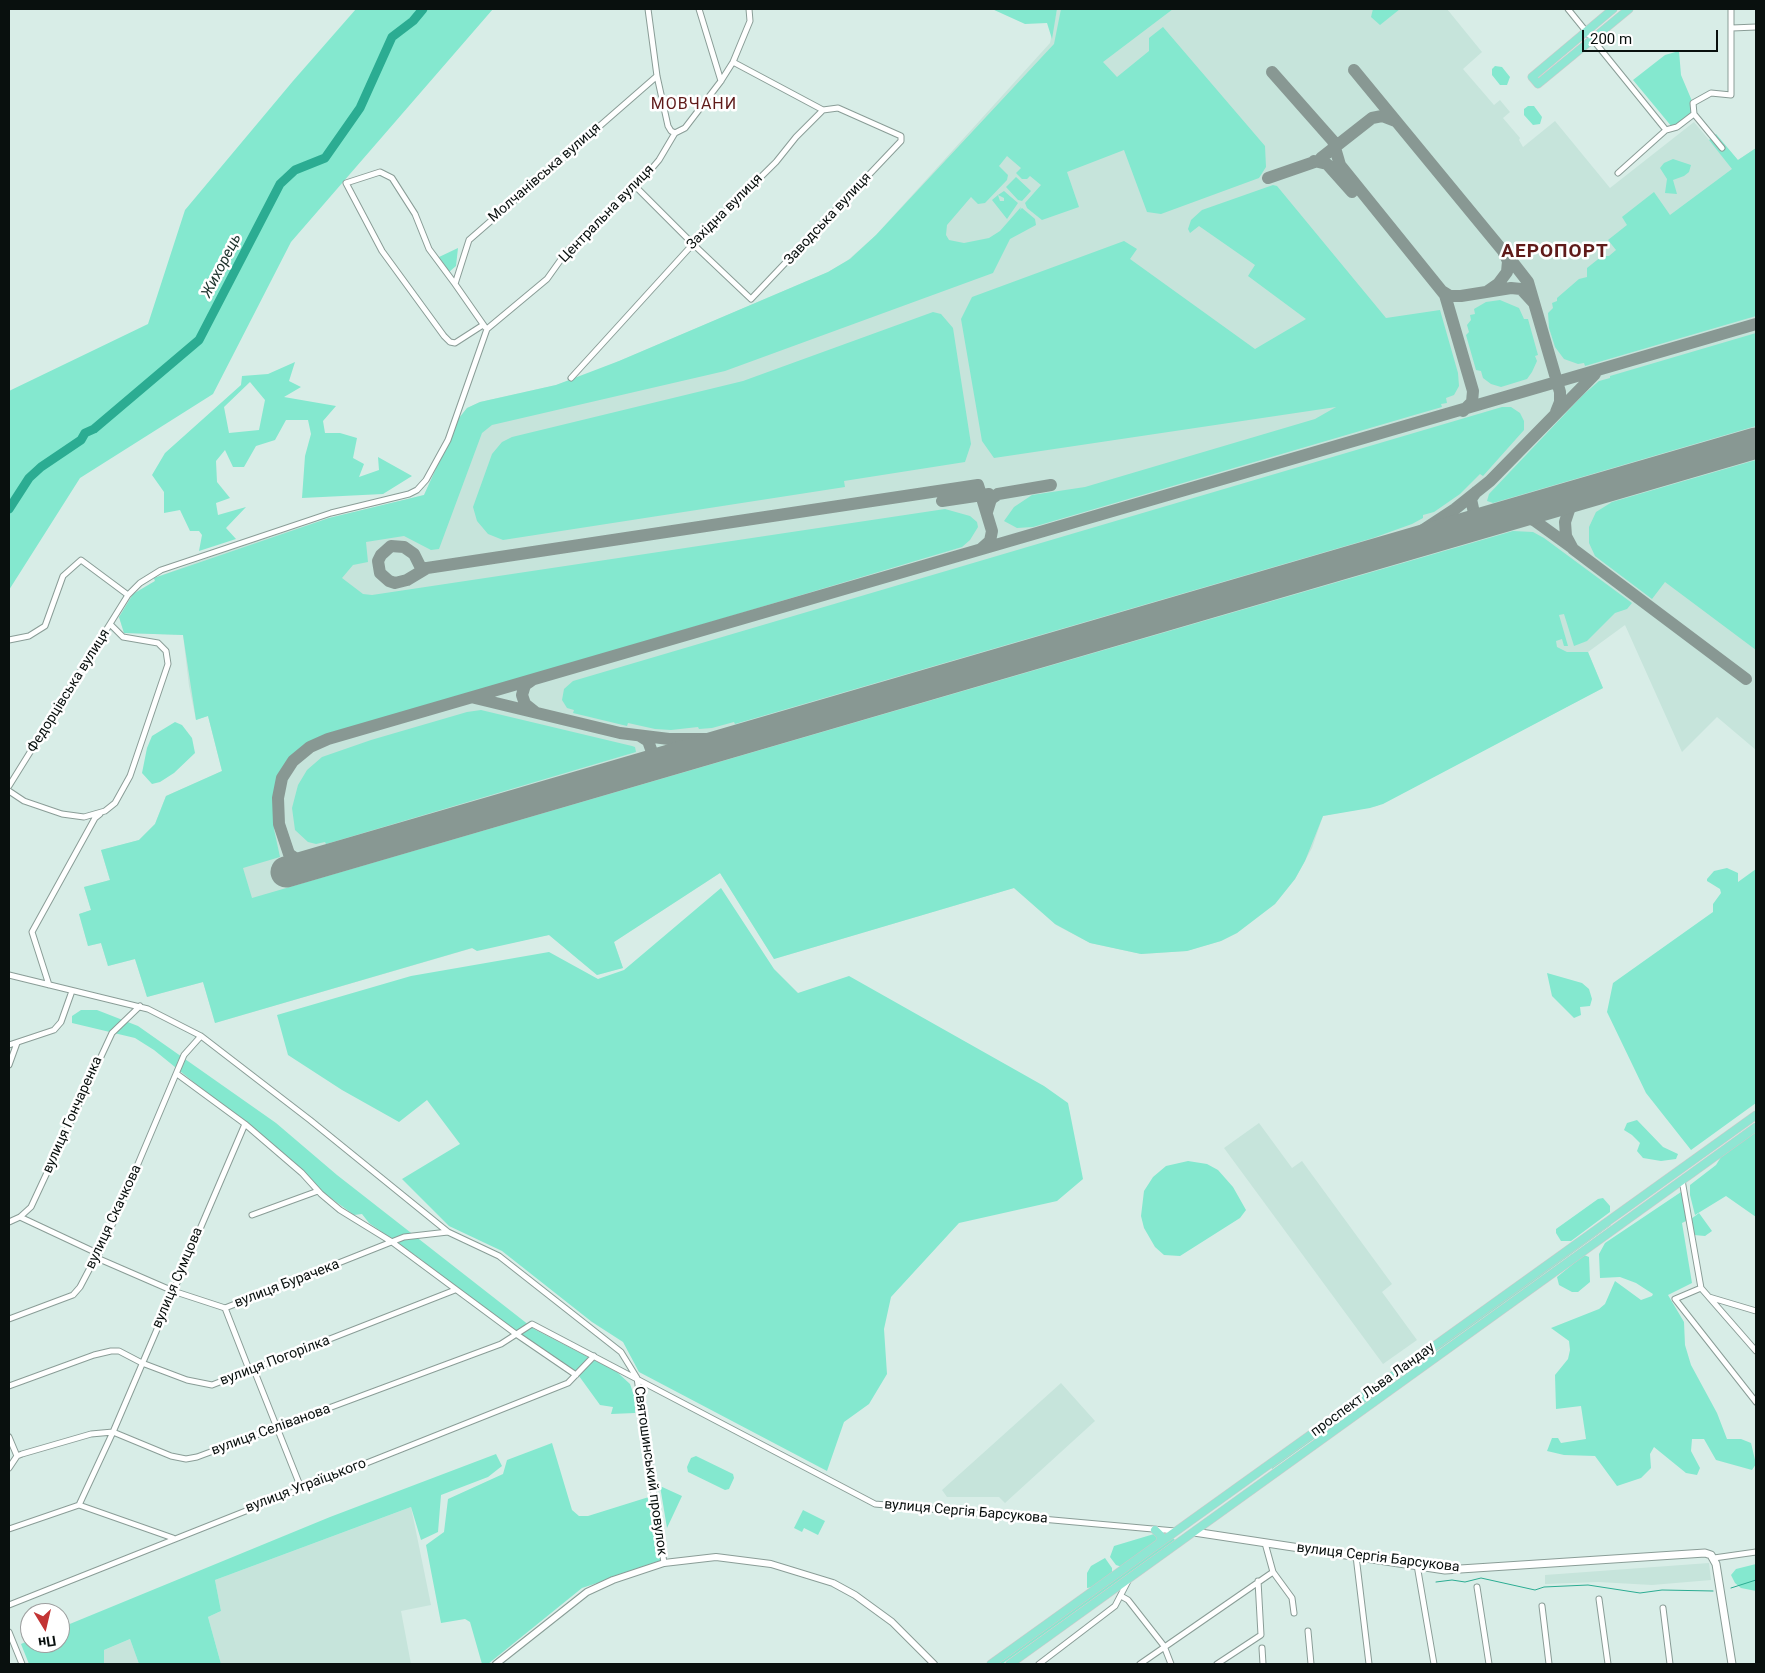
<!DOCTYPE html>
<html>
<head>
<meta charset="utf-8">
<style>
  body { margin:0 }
  #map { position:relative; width:1765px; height:1673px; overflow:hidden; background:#d8ede7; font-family:Roboto,sans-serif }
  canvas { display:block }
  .frame { position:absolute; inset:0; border:10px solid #09100e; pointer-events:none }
  .north { position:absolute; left:20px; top:1603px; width:50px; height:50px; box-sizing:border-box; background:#fff; border:1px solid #9d9f9f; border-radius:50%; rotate:171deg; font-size:14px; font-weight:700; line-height:20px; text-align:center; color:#09100e }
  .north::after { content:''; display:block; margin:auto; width:18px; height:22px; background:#c33434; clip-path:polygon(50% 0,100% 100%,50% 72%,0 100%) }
  .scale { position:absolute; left:1582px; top:30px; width:136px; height:22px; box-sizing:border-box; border:2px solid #09100e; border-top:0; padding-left:6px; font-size:15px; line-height:18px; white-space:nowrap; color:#09100e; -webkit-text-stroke:4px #fff; paint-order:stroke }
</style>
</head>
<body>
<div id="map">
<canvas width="1765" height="1673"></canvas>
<div class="frame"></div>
<div class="north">Пн</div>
<div class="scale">200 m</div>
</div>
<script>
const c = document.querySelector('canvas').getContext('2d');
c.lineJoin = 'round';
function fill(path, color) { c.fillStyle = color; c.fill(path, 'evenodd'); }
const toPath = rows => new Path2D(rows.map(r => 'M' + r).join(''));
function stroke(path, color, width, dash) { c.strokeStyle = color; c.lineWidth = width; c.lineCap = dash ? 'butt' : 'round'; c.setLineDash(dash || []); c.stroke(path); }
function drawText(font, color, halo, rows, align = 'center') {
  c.font = font + ' Roboto,sans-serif'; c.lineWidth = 5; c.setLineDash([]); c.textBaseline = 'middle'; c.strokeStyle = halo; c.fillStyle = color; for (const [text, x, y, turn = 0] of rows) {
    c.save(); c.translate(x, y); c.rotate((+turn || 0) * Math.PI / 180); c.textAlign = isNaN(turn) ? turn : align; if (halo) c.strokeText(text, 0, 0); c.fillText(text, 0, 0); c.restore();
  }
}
const built = toPath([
  [1057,9,1447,9,1482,52,1463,69,1494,105,1500,100,1510,112,1503,118,1520,138,1519,140,1523,147,1555,121,1610,188,1694,122,1730,165,1756,148,1756,750,1717,717,1682,752,1625,625,1588,652,1603,688,1377,806,1323,816,1312,848,1295,879,1275,904,1237,933,1221,941,1187,951,1141,954,1090,943,1056,925,1014,888,774,959,720,873,614,942,623,968,597,975,549,935,477,950,473,948,215,1023,203,982,147,997,135,959,108,966,101,943,88,946,79,914,91,910,84,887,110,880,101,850,139,840,155,824,166,796,222,771,208,716,196,720,189,686,183,635,124,633,119,617,133,594,155,581,154,578,229,550,329,518,424,495,459,418,467,408,480,402,556,385,591,373,828,272,848,260,876,235,1050,43],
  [1259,1123,1292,1168,1302,1161,1392,1284,1382,1292,1417,1340,1383,1364,1224,1148],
  [1061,1383,1095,1421,1005,1503,999,1497,947,1497,942,1490],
  [411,1507,431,1605,401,1611,411,1664,221,1664,208,1617,221,1611,215,1580],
  [1709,1563,1711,1580,1652,1585,1598,1582,1545,1584,1545,1575],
  [130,1639,139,1664,104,1664,104,1650]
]);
const green = toPath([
  [356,9,493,9,291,242,213,394,80,478,9,590,9,391,148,324,185,210,293,81],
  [992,9,1057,9,1052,39,1047,23,1025,24],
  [1061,9,1173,9,1103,62,1117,77,1149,51,1149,38,1163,27,1265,146,1266,167,1259,178,1161,214,1147,212,1124,150,1067,172,1079,207,1042,220,1027,208,1025,203,1041,185,1030,176,1027,179,1022,179,1016,173,1021,168,1007,156,999,166,1008,175,1007,180,985,203,978,204,971,197,947,225,946,235,949,240,964,243,989,238,1000,231,1021,207,1020,210,1022,208,1035,219,1036,225,1010,239,993,273,725,371,492,425,482,433,439,549,431,550,404,536,366,542,368,562,353,565,342,578,363,594,372,595,945,509,970,516,977,522,978,527,970,540,962,547,319,739,290,761,280,779,273,807,274,829,280,857,243,868,252,898,1513,531,1533,532,1544,538,1632,603,1627,609,1615,613,1587,641,1574,646,1564,614,1559,615,1568,646,1564,646,1562,639,1556,641,1557,647,1567,652,1588,652,1603,688,1383,804,1370,808,1323,816,1305,861,1295,879,1275,904,1237,933,1221,941,1187,951,1141,954,1090,943,1055,924,1014,888,774,959,720,873,614,942,623,968,597,975,549,935,477,951,472,948,215,1023,203,982,147,997,135,959,108,966,101,943,88,946,79,914,91,910,84,887,110,880,101,850,139,840,155,824,166,796,222,771,208,716,196,720,183,635,124,633,119,617,133,594,155,581,154,578,329,518,424,495,459,418,467,408,480,402,556,385,619,361,828,272,850,259,876,235,1054,44],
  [1373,9,1400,9,1380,25,1371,17],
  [1679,51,1681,75,1692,101,1690,103,1692,114,1672,127,1633,80,1665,55],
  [1495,66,1502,67,1510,77,1507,85,1500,85,1492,75,1492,69],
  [1528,106,1534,106,1542,117,1540,124,1533,125,1524,115,1524,109],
  [1716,134,1738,160,1756,148,1756,316,1585,366,1584,363,1578,364,1564,359,1555,347,1549,328,1548,313,1553,308,1552,303,1557,301,1557,298,1579,279,1587,277,1587,268,1602,256,1609,256,1616,250,1608,240,1627,225,1622,217,1654,192,1670,215,1732,169,1709,140],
  [1673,159,1691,165,1689,172,1684,176,1673,180,1677,194,1665,193,1667,179,1660,168,1664,163],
  [1016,177,1031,191,1022,201,1018,200,1006,187],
  [1273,185,1277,186,1386,318,1440,310,1458,373,1459,386,1454,395,1446,398,1447,403,1441,404,1442,407,1411,416,1033,527,1017,528,1004,521,1014,507,1032,495,1085,487,1315,419,1336,407,994,458,982,441,961,319,972,297,1124,241,1137,249,1130,259,1255,349,1306,319,1248,276,1255,265,1199,226,1190,233,1188,229,1191,220,1202,210],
  [1004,191,1018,203,1007,219,992,200,998,195,1000,201,1004,201,1004,198,998,195],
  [458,248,456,266,449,272,439,257],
  [1500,300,1519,308,1524,319,1528,319,1538,355,1535,356,1537,361,1532,372,1527,379,1501,387,1491,384,1483,378,1481,371,1476,370,1466,335,1469,332,1467,325,1471,320,1470,315,1475,314,1474,309,1486,302],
  [933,312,941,314,953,328,971,444,965,462,844,481,845,487,503,540,488,534,477,521,473,507,492,454,502,442,512,437,743,381],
  [1756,333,1756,426,1493,503,1487,501,1489,494,1583,395,1599,381,1610,378,1610,376],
  [295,362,289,381,301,387,284,397,336,406,323,421,325,433,340,433,357,438,353,458,364,464,359,477,379,470,378,457,412,476,383,494,302,498,305,456,311,434,308,420,286,420,275,440,256,446,244,467,233,467,225,450,216,461,217,482,230,498,216,503,218,515,246,507,226,528,236,539,199,551,202,535,199,531,190,531,180,510,164,513,164,492,152,475,165,453,241,385,242,376,268,374],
  [250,382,265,400,259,430,229,433,224,407],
  [1502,407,1511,407,1520,413,1524,421,1524,430,1483,476,1480,474,1460,494,1434,512,1423,515,1423,518,1412,524,1373,538,735,724,734,722,712,728,699,729,698,727,671,730,655,729,628,723,627,726,573,713,574,710,567,708,562,700,564,689,573,681],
  [1756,460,1756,650,1665,582,1652,599,1595,556,1589,543,1589,527,1596,512,1612,502],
  [481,710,632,746,635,747,636,752,326,844,325,842,316,844,308,842,295,830,292,808,298,785,307,770,322,757,371,740,467,712],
  [175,722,182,725,192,738,195,753,174,773,160,782,152,784,142,773,147,748,152,736],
  [1727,868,1738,873,1738,882,1756,869,1756,1103,1691,1150,1646,1093,1607,1012,1613,983,1713,912,1713,904,1721,893,1720,889,1707,881,1707,879,1714,871],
  [721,888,774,969,798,993,849,976,1044,1086,1068,1103,1083,1179,1057,1201,959,1223,891,1297,884,1329,887,1374,869,1404,844,1422,827,1471,639,1372,623,1342,592,1322,502,1251,449,1226,402,1179,460,1144,427,1100,399,1122,342,1090,288,1055,277,1015,411,976,549,952,598,979,624,970],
  [1547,973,1582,983,1589,989,1592,999,1590,1006,1580,1007,1581,1015,1574,1018,1552,996],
  [81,1010,97,1010,138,1026,276,1123,337,1175,534,1329,617,1372,630,1384,636,1401,635,1413,611,1414,613,1407,600,1405,579,1376,541,1352,428,1267,422,1260,369,1223,362,1214,354,1215,324,1193,302,1170,154,1050,135,1038,72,1023,72,1016],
  [1637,1120,1663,1147,1678,1154,1676,1159,1661,1161,1643,1158,1637,1151,1640,1143,1632,1135,1624,1130,1627,1123],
  [1756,1131,1756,1217,1726,1196,1695,1215,1690,1195,1690,1185,1716,1165,1721,1157],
  [1188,1161,1207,1164,1218,1170,1233,1187,1246,1210,1240,1218,1180,1256,1164,1255,1155,1247,1144,1228,1141,1216,1144,1191,1153,1177,1166,1166],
  [1681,1192,1684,1194,1688,1220,1682,1223,1692,1283,1668,1295,1684,1322,1685,1345,1691,1365,1717,1413,1727,1439,1741,1439,1751,1443,1756,1464,1752,1470,1716,1460,1704,1439,1692,1439,1691,1451,1700,1468,1697,1475,1686,1473,1654,1447,1650,1454,1651,1468,1641,1478,1617,1486,1595,1456,1564,1455,1547,1451,1552,1438,1558,1438,1561,1443,1586,1439,1581,1406,1556,1409,1555,1375,1568,1359,1570,1350,1569,1341,1551,1328,1599,1309,1605,1304,1615,1281,1641,1300,1652,1296,1653,1294,1636,1283,1620,1277,1600,1278,1599,1254,1605,1243],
  [1603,1198,1610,1206,1610,1212,1571,1241,1561,1241,1556,1233,1556,1229,1598,1199],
  [1699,1213,1712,1231,1705,1236,1694,1235,1691,1219],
  [1610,1223,1611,1225,1530,1284,1272,1469,1271,1467],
  [1584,1255,1589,1257,1590,1282,1578,1292,1572,1292,1559,1285,1557,1277],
  [552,1443,572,1510,579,1516,588,1516,652,1496,662,1559,658,1563,582,1588,488,1664,482,1664,470,1622,465,1619,441,1623,426,1545,444,1532,448,1499,503,1474,507,1460],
  [496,1454,502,1466,488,1477,441,1495,438,1532,421,1540,411,1507,215,1580,221,1611,208,1617,221,1664,139,1664,130,1639,104,1650,104,1664,29,1664,21,1644,30,1640,30,1643,60,1643,60,1628,330,1517],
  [696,1456,733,1474,734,1478,729,1489,725,1490,688,1472,687,1467,691,1458],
  [660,1486,682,1496,667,1528],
  [803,1510,825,1521,818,1535,804,1528,802,1532,794,1528],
  [1154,1534,1159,1539,1122,1567,1116,1565,1110,1557,1114,1546],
  [1173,1538,1175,1540,1002,1664,998,1664],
  [1105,1558,1112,1568,1112,1573,1093,1587,1087,1588,1087,1573,1091,1566],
  [1756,1564,1756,1591,1741,1588,1735,1583,1731,1575,1736,1569]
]);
const stream = toPath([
  [1436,1582,1452,1580,1465,1582,1481,1578,1535,1590,1544,1587,1588,1585,1640,1593,1662,1590,1713,1591],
  [1731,1588,1756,1580]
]);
const river = toPath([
  [9,509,29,478,41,467,81,440,85,433,94,429,199,340,280,184,295,170,325,158,360,108,392,37,413,21,423,9]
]);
const taxiway = toPath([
  [1354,70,1503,251,1508,261,1507,272,1498,284,1488,291],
  [1272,72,1333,141,1340,165,1445,295,1473,391,1472,402,1463,411],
  [1321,158,1372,118,1382,116,1395,121],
  [1314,161,1327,164,1352,192],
  [1268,178,1323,159],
  [1507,255,1528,282,1560,392,1560,402,1556,412],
  [1442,291,1450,296,1461,296,1511,288,1521,289,1533,302],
  [1476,492,1471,499,1474,513,1482,520,1490,521],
  [1579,495,1570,507,1565,522,1566,536,1573,549,1746,679],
  [942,501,989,494],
  [987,512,991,499,998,494,1051,485],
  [1511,515,1525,516,1535,521,1571,547],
  [1346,563,1417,534,1455,509,1490,481,1595,374],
  [427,568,407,580,395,583,389,581,380,573,378,561,381,555,391,546,404,547,414,554,421,568,427,568,978,485,992,531,990,541,981,549],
  [532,680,525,685,522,695,525,704,535,712],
  [475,698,620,733,669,739,717,739,772,730],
  [640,736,648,741,652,752,651,760,641,769],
  [320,862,302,863,289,854,279,824,278,798,282,778,293,761,310,747,328,739,1756,324]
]);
const runway = toPath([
  [286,872,1756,443]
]);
const minor = toPath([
  [648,9,657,76,668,126,671,131,675,133],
  [699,9,721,81],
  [1568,9,1666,130],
  [1732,28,1756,27],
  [733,62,823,110],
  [1694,114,1722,148],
  [1618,173,1666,130,1677,127,1694,114,1693,103,1711,93,1731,95,1731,9],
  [455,284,429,249,415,214,392,178,380,172,346,183,382,251,444,336,450,342,455,343,483,325],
  [485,327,455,284,469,240,657,76],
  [571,378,693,244,776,162,796,137,823,110,838,108,901,136,901,141,751,299,693,244,636,187],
  [9,640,29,636,45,626,63,576,81,560,128,595],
  [9,786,128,595,140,583,161,570,331,513,409,494,417,490,426,480,448,440,487,329,547,279,567,251,636,187,659,160,675,133,685,128,721,81,733,62,750,21,749,9],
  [9,791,24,801,62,814,84,817,105,811,115,803,130,776,168,664,166,651,158,643,123,637,110,624],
  [9,975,148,1009,201,1036,310,1120,448,1232,499,1256,621,1352,637,1378,664,1563],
  [49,985,32,932,95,818,100,814],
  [9,1045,54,1030,61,1022,72,991],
  [9,1065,17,1043],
  [177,1074,245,1124,302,1173,321,1194,340,1210,392,1242,516,1334,576,1375],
  [1682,1180,1701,1288,1756,1351],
  [252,1215,318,1191],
  [20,1217,99,1254],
  [9,1222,20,1217,31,1207,112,1033,140,1006],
  [97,1258,173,1291,225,1308,404,1237,448,1232],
  [1701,1288,1675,1299,1756,1402],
  [1709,1297,1756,1311],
  [225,1308,250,1372],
  [9,1319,73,1295,80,1287,110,1230,184,1055,201,1036],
  [254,1370,301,1488],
  [9,1386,94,1355,111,1351,119,1351,142,1363,187,1380,212,1385,455,1290],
  [9,1437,17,1456],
  [9,1468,17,1456,22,1454,91,1434,113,1432,171,1456,186,1459,197,1457,501,1344,532,1324,875,1504,1175,1531],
  [9,1529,79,1505],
  [173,1538,79,1505,113,1432,245,1124],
  [1265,1543,1273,1572,1292,1598,1294,1613],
  [1356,1556,1369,1664],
  [1714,1558,1756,1552],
  [1417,1565,1434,1664],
  [1477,1587,1489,1664],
  [1121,1596,1128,1600,1164,1646,1171,1664],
  [1599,1599,1608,1664],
  [9,1605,568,1383,594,1356],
  [1542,1606,1549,1664],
  [1663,1608,1670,1664],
  [1308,1631,1311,1664],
  [9,1632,22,1664],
  [1262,1648,1263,1664],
  [1039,1664,1115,1606,1128,1581],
  [1140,1664,1273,1572],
  [1217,1664,1261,1635,1258,1581]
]);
const tertiary = toPath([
  [496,1664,587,1592,613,1580,664,1563,716,1557,771,1564,833,1583,855,1595,892,1622,934,1664]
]);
const secondary = toPath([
  [1194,1532,1445,1570,1705,1553,1711,1555,1716,1564,1732,1664]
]);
const primary = toPath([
  [1613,9,1532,77,1538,84,1629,9],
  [1155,1530,1161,1536,1160,1542],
  [991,1664,1756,1115],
  [1010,1664,1756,1127]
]);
const streetNames = [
  ["Молчанівська вулиця",545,173,-41],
  ["Західна вулиця",725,212,-45],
  ["Центральна вулиця",607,214,-46],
  ["Заводська вулиця",828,219,-47],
  ["Федорцівська вулиця",69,691,-58],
  ["вулиця Гончаренка",73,1115,-66],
  ["вулиця Скачкова",114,1217,-65],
  ["вулиця Сумцова",178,1278,-67],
  ["вулиця Бурачека",287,1284,-21],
  ["вулиця Погорілка",275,1361,-21],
  ["проспект Льва Ландау",1373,1390,-36],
  ["вулиця Селіванова",271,1430,-20],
  ["Святошинський провулок",650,1471,82],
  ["вулиця Уграїцького",306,1486,-21],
  ["вулиця Сергія Барсукова",966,1512,5],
  ["вулиця Сергія Барсукова",1378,1558,7]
];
const waterNames = [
  ["Жихорець",222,266,-63]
];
const quarterNames = [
  ["МОВЧАНИ",694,105]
];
const districtNames = [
  ["АЕРОПОРТ",1555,252]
];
fill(built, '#c6e4db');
fill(green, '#84e8cf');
stroke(stream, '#2bac92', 1);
stroke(river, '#2bac92', 9);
stroke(taxiway, '#889893', 12);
stroke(runway, '#889893', 31);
stroke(minor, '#8a9d97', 7);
stroke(tertiary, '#8a9d97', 8);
stroke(secondary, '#8a9d97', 9);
stroke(primary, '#c9caca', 9);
stroke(minor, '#fff', 5);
stroke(tertiary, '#fff', 6);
stroke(secondary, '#fff', 7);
stroke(primary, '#8fe6d3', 8);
drawText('14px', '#09100e', '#fff', streetNames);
drawText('italic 15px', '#1d322c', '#fff', waterNames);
c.letterSpacing = '1px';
drawText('16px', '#5f1a19', '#fff', quarterNames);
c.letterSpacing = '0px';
c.letterSpacing = '1px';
drawText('bold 19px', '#5f1a19', '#fff', districtNames);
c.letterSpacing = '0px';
</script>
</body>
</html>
